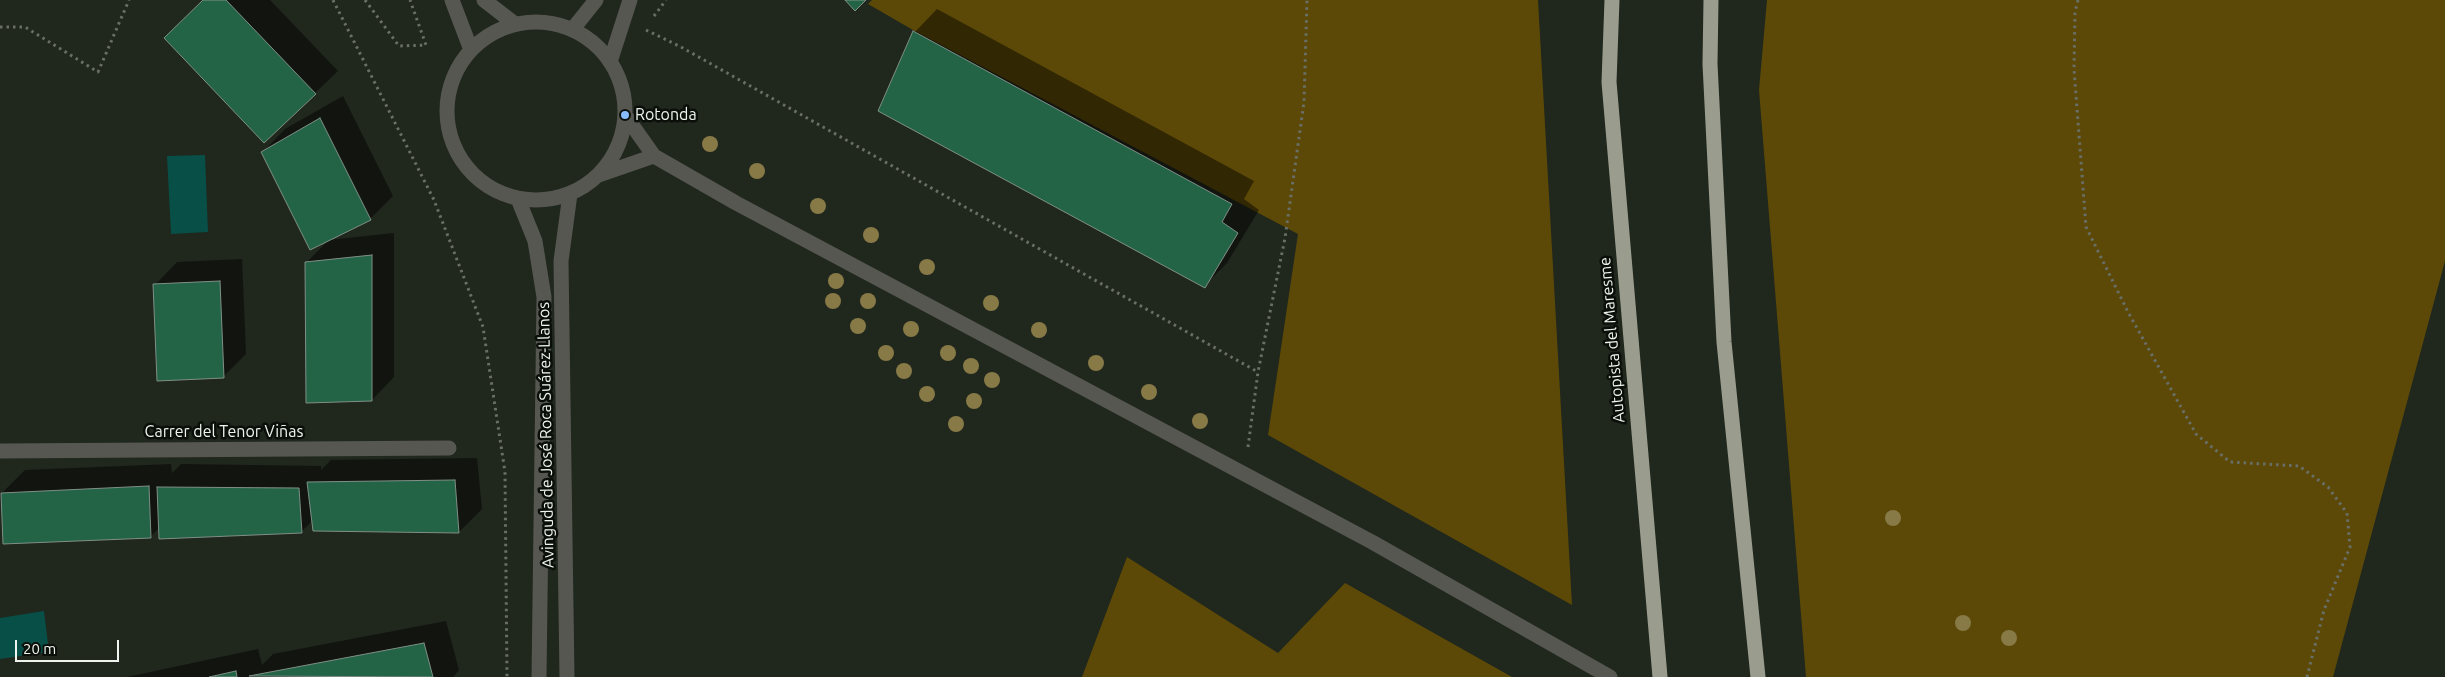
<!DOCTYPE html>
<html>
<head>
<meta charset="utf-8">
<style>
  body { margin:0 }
  #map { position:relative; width:2445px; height:677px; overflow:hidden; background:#20271d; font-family:Ubuntu,sans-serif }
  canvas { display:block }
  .scale { position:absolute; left:15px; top:640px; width:104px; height:22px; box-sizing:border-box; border:2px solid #eff4ee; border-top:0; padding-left:6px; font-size:15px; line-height:18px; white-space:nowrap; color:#eff4ee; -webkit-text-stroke:4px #0b0f0a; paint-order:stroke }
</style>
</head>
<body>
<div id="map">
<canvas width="2445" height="677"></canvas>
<div class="scale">20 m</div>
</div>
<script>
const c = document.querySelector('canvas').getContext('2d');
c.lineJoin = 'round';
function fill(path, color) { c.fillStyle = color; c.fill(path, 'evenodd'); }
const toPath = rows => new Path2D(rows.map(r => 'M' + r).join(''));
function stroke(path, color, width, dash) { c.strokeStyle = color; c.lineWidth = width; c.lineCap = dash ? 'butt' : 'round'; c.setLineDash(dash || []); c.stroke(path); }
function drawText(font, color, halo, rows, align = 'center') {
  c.font = font + ' Ubuntu,sans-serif'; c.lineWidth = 5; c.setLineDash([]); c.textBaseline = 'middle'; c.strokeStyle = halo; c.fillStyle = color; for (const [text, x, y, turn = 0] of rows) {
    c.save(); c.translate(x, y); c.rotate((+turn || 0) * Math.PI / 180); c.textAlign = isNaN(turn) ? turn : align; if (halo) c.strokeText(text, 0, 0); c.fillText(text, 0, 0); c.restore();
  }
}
const green = toPath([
  [872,0,1538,0,1572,605,1268,435,1298,234,913,30,868,4],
  [1767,0,2445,0,2445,261,2333,677,1806,677,1759,90],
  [1127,557,1278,653,1345,583,1512,677,1082,677]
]);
const water = toPath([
  [205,155,208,232,171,234,167,156],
  [44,611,49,652,0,659,0,618]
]);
const shadow = toPath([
  [204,0,270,0,338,71,315,93],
  [937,9,1254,181,1244,199,1259,210,1227,263,1204,286,915,32],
  [343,96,393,196,370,219,263,152,285,129],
  [394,233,394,377,372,400,306,263,329,240],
  [242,259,246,354,223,377,155,285,177,262],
  [477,458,482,509,459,532,314,530,313,520,302,531,159,528,150,537,2,493,25,470,171,464,172,473,181,464,321,466,321,470,331,460],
  [446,621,459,670,453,677,127,677,258,649,262,665,273,654]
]);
const building = toPath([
  [203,0,226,0,316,94,264,143,164,38,203,0],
  [845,0,866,0,855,11,845,0],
  [913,31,1232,204,1222,222,1238,233,1205,288,878,111,913,31],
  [320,118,371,220,310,250,261,152,320,118],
  [372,255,372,401,306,403,305,262,372,255],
  [220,281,224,378,157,381,153,284,220,281],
  [455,480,459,533,313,531,307,482,455,480],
  [149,486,151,538,3,544,1,493,149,486],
  [157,487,299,488,302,533,159,539,157,487],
  [424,643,433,677,249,676,424,643],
  [236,671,237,677,209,677,236,671]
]);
const path = toPath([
  [333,0,434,200,483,327,505,472,507,677],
  [365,0,399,46,426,45,410,0],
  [2078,0,2075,12,2074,69,2086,227,2128,312,2196,434,2230,462,2299,466,2328,487,2347,513,2350,547,2324,610,2307,677],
  [654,16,666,0],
  [0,27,25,27,98,72,129,0],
  [646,30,681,47,1258,372],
  [1248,447,1258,372,1285,238,1304,102,1307,0]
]);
const minor = toPath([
  [452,0,471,50],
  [484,0,515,24],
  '447 111a89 89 0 1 1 178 0a89 89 0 1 1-178 0Z',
  [572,30,596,0],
  [610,62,630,0],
  [625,115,654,156,736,203,1372,542,1610,677],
  [599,175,654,156],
  [518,199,535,241,544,297,539,677],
  [0,451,449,448],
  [567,677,561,261,570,194]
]);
const highway = toPath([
  [1612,0,1609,82,1660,677],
  [1711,0,1710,64,1724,342,1758,677]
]);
const trees = [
  [710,144],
  [757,171],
  [818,206],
  [871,235],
  [927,267],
  [836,281],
  [833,301],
  [868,301],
  [991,303],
  [858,326],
  [911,329],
  [1039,330],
  [886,353],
  [948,353],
  [1096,363],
  [971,366],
  [904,371],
  [992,380],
  [1149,392],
  [927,394],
  [974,401],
  [1200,421],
  [956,424],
  [1893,518],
  [1963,623],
  [2009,638]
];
const markers = [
  [625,115,5,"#87bbfb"]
];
const poiNames = [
  ["Rotonda",635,115]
];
const streetNames = [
  ["Autopista del Maresme",1612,340,-95],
  ["Carrer del Tenor Viñas",224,432],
  ["Avinguda de José Roca Suárez-Llanos",546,435,-91]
];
fill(green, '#5c4907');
fill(water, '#084f48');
fill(shadow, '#0007');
fill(building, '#236447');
stroke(building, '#808f87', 1);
stroke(path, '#696f67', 3, [2.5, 4]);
stroke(minor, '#565751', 15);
stroke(highway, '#9a9d8e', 15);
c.fillStyle = '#877a46';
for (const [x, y] of trees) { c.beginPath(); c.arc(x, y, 8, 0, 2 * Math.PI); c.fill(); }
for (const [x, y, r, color] of markers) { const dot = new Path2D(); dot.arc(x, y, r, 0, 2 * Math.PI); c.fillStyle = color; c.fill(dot); stroke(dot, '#0b0f0a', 2); }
drawText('16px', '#eff4ee', '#0b0f0a', poiNames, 'left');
drawText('16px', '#eff4ee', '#0b0f0a', streetNames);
</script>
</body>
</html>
